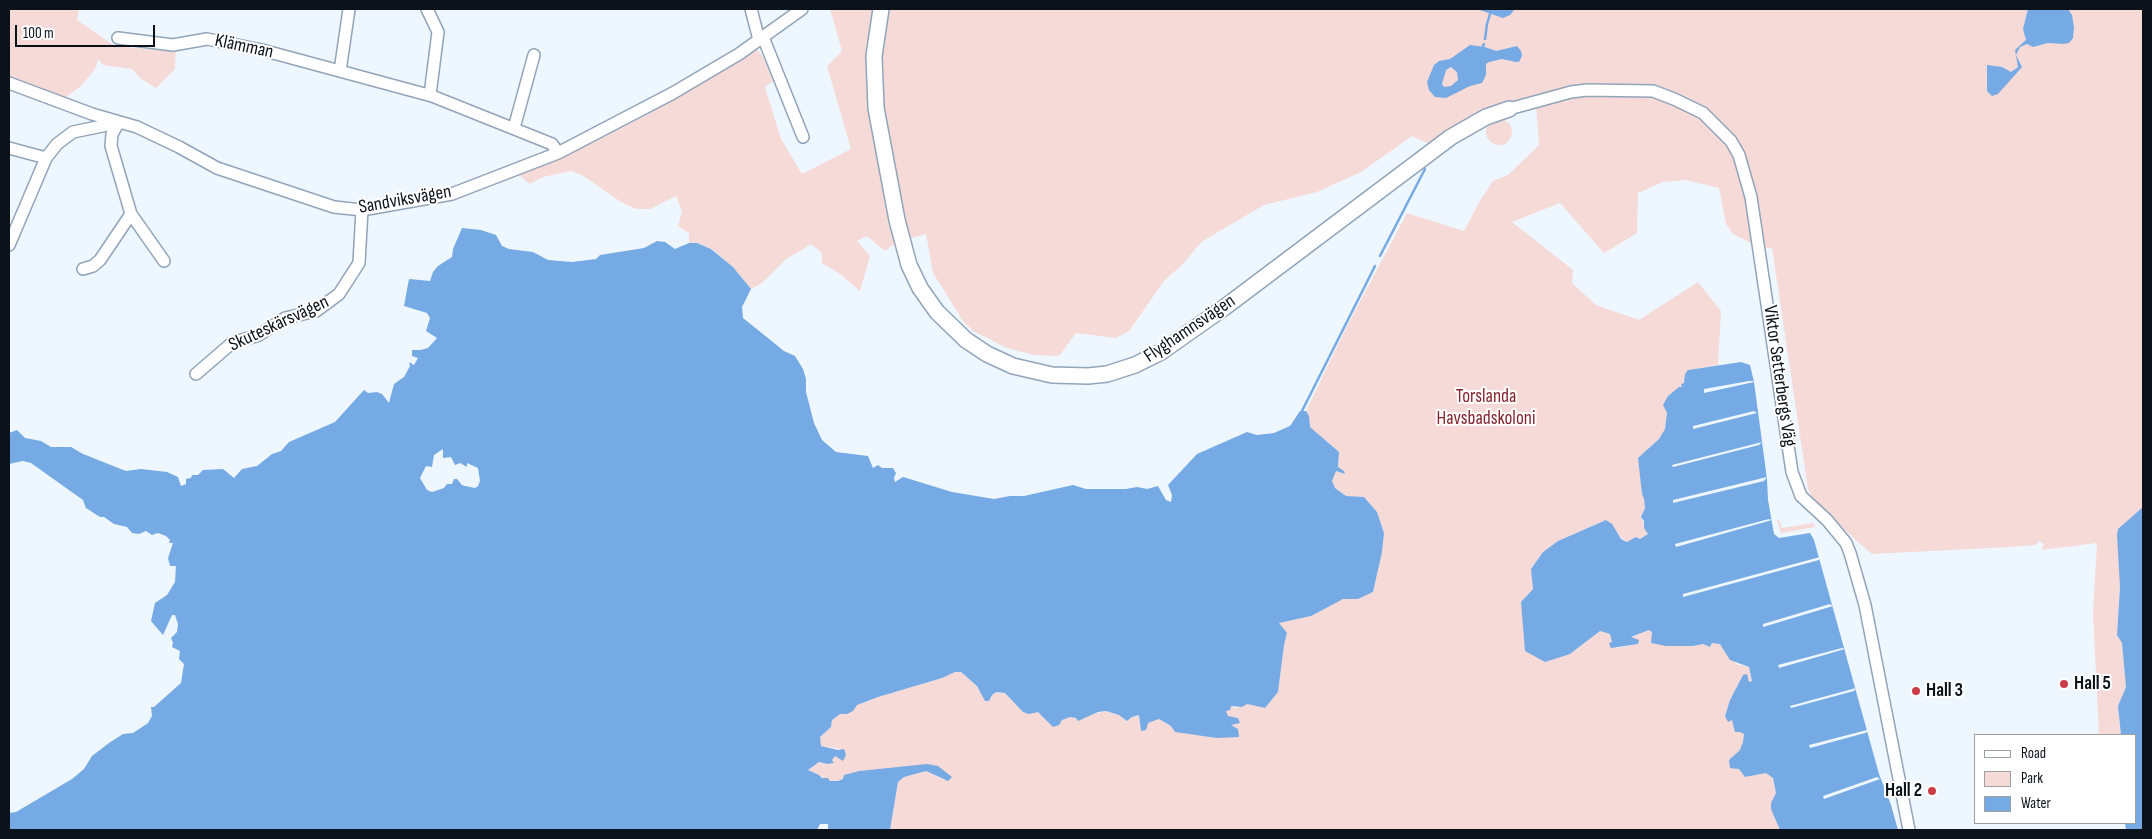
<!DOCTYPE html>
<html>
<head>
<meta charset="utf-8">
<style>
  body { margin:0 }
  #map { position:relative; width:2152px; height:839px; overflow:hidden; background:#eef6ff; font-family:"Sofia Sans Condensed",sans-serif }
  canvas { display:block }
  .frame { position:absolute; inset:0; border:10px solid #0b121a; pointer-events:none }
  .legend { position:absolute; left:1974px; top:734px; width:162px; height:90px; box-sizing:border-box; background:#fff; border:1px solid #9da0a3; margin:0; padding:6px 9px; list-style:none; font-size:15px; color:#0b121a }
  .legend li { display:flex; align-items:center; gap:10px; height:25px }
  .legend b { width:25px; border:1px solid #9da0a3 }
  .scale { position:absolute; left:15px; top:25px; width:140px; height:22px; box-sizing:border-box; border:2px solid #0b121a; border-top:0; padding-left:6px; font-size:15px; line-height:18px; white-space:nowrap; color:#0b121a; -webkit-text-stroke:4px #fff; paint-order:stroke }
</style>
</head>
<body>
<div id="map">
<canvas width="2152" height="839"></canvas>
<div class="frame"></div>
<ul class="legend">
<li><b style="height:6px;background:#fff"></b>Road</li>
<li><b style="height:14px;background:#f6dad8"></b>Park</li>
<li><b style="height:14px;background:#75aae4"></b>Water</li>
</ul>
<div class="scale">100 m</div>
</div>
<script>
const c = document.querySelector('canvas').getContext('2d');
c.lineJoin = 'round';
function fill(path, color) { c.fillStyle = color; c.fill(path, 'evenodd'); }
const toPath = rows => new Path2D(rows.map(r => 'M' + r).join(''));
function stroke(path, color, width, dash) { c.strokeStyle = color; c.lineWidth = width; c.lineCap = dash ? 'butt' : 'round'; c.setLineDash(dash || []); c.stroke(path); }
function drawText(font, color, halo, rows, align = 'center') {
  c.font = font + ' "Sofia Sans Condensed",sans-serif'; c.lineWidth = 4; c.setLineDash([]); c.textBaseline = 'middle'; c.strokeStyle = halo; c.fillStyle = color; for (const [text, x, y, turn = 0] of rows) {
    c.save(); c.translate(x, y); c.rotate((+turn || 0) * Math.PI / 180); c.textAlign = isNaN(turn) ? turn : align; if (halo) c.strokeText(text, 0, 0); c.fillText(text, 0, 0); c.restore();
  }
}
const green = toPath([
  [9,9,79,9,77,20,115,46,157,50,176,47,175,69,156,88,140,78,132,69,103,65,98,59,95,69,81,86,66,97,47,94,9,79],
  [830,9,2143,9,2143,511,2120,587,2117,635,2122,642,2126,687,2118,706,2121,735,2099,735,2093,613,2097,543,2041,550,2044,544,2039,541,2036,545,2009,547,1872,554,1817,506,1808,489,1772,248,1759,247,1733,234,1726,224,1719,188,1686,180,1663,182,1638,193,1637,233,1604,253,1560,203,1512,222,1573,270,1572,283,1596,305,1639,320,1698,282,1721,311,1718,365,1688,370,1682,387,1668,396,1665,408,1667,413,1665,429,1659,439,1639,458,1642,494,1644,499,1645,508,1641,517,1648,534,1640,539,1636,538,1627,542,1601,522,1558,541,1543,552,1531,569,1533,589,1521,602,1524,617,1570,654,1600,631,1610,634,1612,642,1617,648,1638,644,1630,638,1649,630,1666,646,1693,646,1703,644,1710,647,1712,643,1720,644,1736,664,1749,667,1752,681,1749,682,1743,675,1730,700,1725,716,1732,720,1744,734,1739,769,1758,775,1766,772,1773,778,1776,793,1771,803,1780,830,890,830,898,782,904,777,926,771,945,780,938,766,859,771,838,781,830,781,808,770,819,762,828,764,834,763,832,760,835,755,843,760,841,749,820,746,820,737,831,727,832,720,840,714,847,714,857,705,878,697,942,678,955,672,961,672,977,686,985,700,996,692,1005,693,1023,712,1038,712,1053,727,1062,720,1070,717,1076,718,1106,711,1119,715,1127,721,1132,717,1139,715,1141,731,1148,723,1159,719,1171,726,1175,732,1239,737,1238,729,1230,725,1238,718,1228,716,1225,711,1231,706,1236,708,1247,704,1265,708,1278,692,1284,645,1287,634,1278,623,1311,616,1343,598,1358,599,1373,592,1382,552,1384,533,1377,512,1364,497,1346,496,1335,488,1332,481,1336,471,1344,474,1344,471,1338,468,1339,452,1310,427,1309,416,1306,411,1347,326,1407,213,1464,231,1481,199,1493,181,1508,175,1539,145,1536,105,1501,115,1443,150,1412,136,1361,172,1317,192,1264,205,1201,242,1183,264,1164,281,1129,331,1116,338,1076,333,1059,356,1034,355,1007,348,973,331,963,321,933,273,926,234,897,242,885,251,867,236,857,241,870,256,860,291,840,274,822,263,822,253,811,244,785,260,762,283,751,289,733,267,712,249,697,243,689,243,689,233,678,226,682,212,676,196,650,209,636,209,621,202,582,175,571,171,543,177,530,184,519,175,563,158,633,122,709,79,756,48,763,57,773,81,765,87,781,139,802,174,851,149,827,66,842,51],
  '1486 132a13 13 0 1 1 26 0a13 13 0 1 1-26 0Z',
  [1777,520,1779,520,1782,528,1813,523,1815,527,1781,533]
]);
const water = toPath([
  [1477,9,1515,9,1510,15,1503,18],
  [2028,9,2068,9,2072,15,2074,27,2073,38,2069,43,2063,44,2048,43,2033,47,2027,44,2020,47,2016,55,2022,67,1998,94,1992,96,1987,91,1987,65,2002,67,2011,72,2018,67,2015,50,2026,40,2023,29],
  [1470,45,1485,47,1496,51,1517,46,1521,51,1522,56,1519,62,1516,62,1502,59,1489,62,1486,64,1486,75,1482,83,1470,86,1446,98,1435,97,1429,90,1427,82,1434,65,1439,61,1450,59],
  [1451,67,1457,72,1458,80,1451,86,1444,87,1442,84,1446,70],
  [462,228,481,230,496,235,502,246,509,249,533,252,548,260,572,262,596,259,600,255,644,248,657,241,665,242,675,249,689,243,697,243,711,249,733,267,751,289,742,307,743,318,784,351,795,356,803,369,806,379,806,392,814,423,822,440,836,452,868,456,873,468,878,465,882,468,893,468,896,473,894,478,895,482,903,477,952,492,994,499,1010,496,1024,496,1073,485,1086,489,1126,489,1137,487,1147,489,1158,486,1166,500,1171,502,1172,495,1168,485,1197,454,1247,432,1257,435,1274,433,1290,426,1300,411,1306,411,1309,416,1310,427,1339,452,1338,467,1344,471,1345,474,1336,471,1332,481,1335,488,1346,496,1364,497,1377,512,1384,533,1382,552,1373,592,1358,599,1343,599,1311,616,1279,623,1287,633,1284,645,1278,692,1265,708,1247,704,1242,707,1231,706,1230,710,1226,711,1228,716,1238,718,1240,723,1231,725,1238,729,1239,737,1217,738,1175,732,1171,726,1159,719,1148,723,1146,730,1141,731,1139,715,1132,717,1127,721,1119,715,1106,711,1098,712,1078,721,1076,718,1070,717,1062,720,1059,725,1053,727,1038,712,1029,714,1023,712,1005,693,996,692,992,695,989,701,985,701,977,686,961,672,955,672,942,678,878,697,857,705,853,711,847,714,840,714,832,720,831,727,820,737,821,746,838,750,844,749,846,755,843,761,835,756,832,760,834,763,828,764,819,762,808,770,819,775,822,778,828,778,830,781,838,781,843,779,844,775,859,771,927,764,938,766,952,777,948,781,926,771,904,777,898,782,890,830,828,830,828,824,820,824,817,830,9,830,9,813,16,812,72,779,84,769,92,756,109,743,123,734,133,733,148,723,152,716,151,707,154,707,181,683,184,664,179,659,180,651,172,647,173,643,171,638,177,632,178,624,175,615,172,615,163,635,151,621,155,603,167,595,175,582,176,566,170,566,168,558,173,543,169,543,170,540,166,536,158,533,152,535,146,531,139,534,132,533,127,527,114,524,104,517,100,517,86,508,83,500,31,463,23,461,9,464,9,433,17,430,25,438,41,441,51,447,71,447,83,454,126,471,141,469,167,472,178,477,181,486,186,484,186,479,191,478,192,475,198,475,203,470,223,469,234,478,242,469,257,466,272,454,281,451,289,442,335,422,364,390,368,393,377,392,382,394,389,403,394,384,404,377,410,366,409,362,414,365,418,358,412,356,412,350,421,350,428,348,437,338,426,331,430,318,427,313,404,306,409,279,430,281,433,272,438,266,452,257,453,249],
  [443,449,443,458,451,457,455,465,460,463,467,467,467,463,478,468,480,481,478,486,475,488,465,486,462,485,457,479,454,479,452,484,447,484,444,488,432,492,427,490,420,478,426,466,432,467,434,455],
  [1741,362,1750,365,1754,382,1767,479,1768,500,1774,534,1779,538,1810,533,1814,540,1879,774,1891,805,1898,830,1780,830,1771,809,1771,803,1776,793,1773,778,1766,773,1745,777,1739,769,1730,768,1729,760,1740,750,1743,742,1744,734,1740,732,1735,732,1732,720,1728,722,1725,716,1730,700,1743,675,1747,674,1749,682,1752,681,1749,667,1730,660,1720,644,1712,643,1710,647,1703,644,1693,646,1666,646,1651,643,1652,632,1649,630,1631,637,1639,640,1638,644,1611,648,1609,643,1612,642,1610,634,1600,631,1570,654,1545,662,1525,651,1521,602,1533,589,1531,569,1543,552,1558,541,1606,520,1612,524,1621,539,1627,542,1636,537,1640,539,1648,534,1644,528,1644,521,1641,517,1645,508,1644,499,1642,494,1638,458,1659,439,1665,429,1667,413,1663,405,1668,396,1679,387,1682,387,1681,384,1684,383,1685,374,1688,370],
  [2143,507,2143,830,2126,830,2125,823,2136,823,2136,735,2121,735,2118,706,2126,687,2122,643,2117,635,2120,587,2117,535,2118,529]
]);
const pier = toPath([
  [1749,381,1753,381,1754,382,1704,393,1704,389],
  [1754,411,1757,413,1693,429,1693,426],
  [1762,442,1759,445,1673,467,1672,465],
  [1767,477,1764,481,1673,503,1673,500],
  [1769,519,1772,520,1676,547,1675,544],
  [1820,557,1819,560,1683,597,1683,594],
  [1830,604,1833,606,1763,627,1763,624],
  [1842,648,1845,649,1779,668,1778,665],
  [1856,688,1854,691,1791,708,1790,706],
  [1867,730,1867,732,1865,733,1810,748,1809,745],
  [1877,777,1880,779,1824,799,1823,796]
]);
const stream = toPath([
  [1485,39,1487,24,1490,14],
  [1483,46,1484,44],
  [1380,256,1425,169],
  [1302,411,1375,266]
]);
const street = toPath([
  [427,9,438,32,430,95],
  [751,9,759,40],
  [763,37,803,137],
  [118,38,173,45,207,39,262,50,432,96,552,144,558,153],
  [340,71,349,9],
  [9,83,92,114,137,127,179,147,217,168,334,207,362,210,452,194,558,153,673,93,739,54,802,9],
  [1509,109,1571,92,1587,90,1653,91,1674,99,1703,113,1731,141,1739,155,1751,197,1792,472,1801,496,1827,520,1846,543,1850,553,1865,605,1909,830],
  [119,122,112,134,111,146,131,214,164,261],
  [514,128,534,55],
  [9,148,46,158],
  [9,245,46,158,57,144,73,132,117,123],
  [83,269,93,266,100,260,131,214],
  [196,374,232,343,259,335,285,318,316,311,339,294,359,263,362,210]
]);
const secondary = toPath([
  [881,9,874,56,876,108,897,220,909,265,920,288,937,312,966,340,987,354,1013,366,1052,375,1088,376,1107,374,1135,365,1161,352,1225,307,1451,137,1486,117,1509,109]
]);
const markers = [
  [2064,684,5,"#cc3c47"],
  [1916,691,5,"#cc3c47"],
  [1932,791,5,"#cc3c47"]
];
const streetNames = [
  ["Klämman",244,47,12],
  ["Sandviksvägen",405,200,-10],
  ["Skuteskärsvägen",279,324,-25],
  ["Flyghamnsvägen",1190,329,-34],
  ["Viktor Setterbergs Väg",1779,376,82]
];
const parkNames = [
  ["Torslanda",1486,397],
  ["Havsbadskoloni",1486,419]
];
const poiNames = [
  ["Hall 5",2074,684],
  ["Hall 3",1926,691],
  ["Hall 2",1922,791,"right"]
];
fill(green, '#f6dad8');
fill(water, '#75aae4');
fill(pier, '#eef6ff');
stroke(stream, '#75aae4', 2.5);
stroke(street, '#91a4b9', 14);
stroke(secondary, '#91a4b9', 18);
stroke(street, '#fff', 11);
stroke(secondary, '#fff', 15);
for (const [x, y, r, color] of markers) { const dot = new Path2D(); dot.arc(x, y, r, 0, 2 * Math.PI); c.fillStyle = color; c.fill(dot); stroke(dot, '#fff', 2); }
drawText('19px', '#0b121a', '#fff', streetNames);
drawText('19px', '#84222a', '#fff', parkNames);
drawText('bold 19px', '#0b121a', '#fff', poiNames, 'left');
</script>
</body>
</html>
